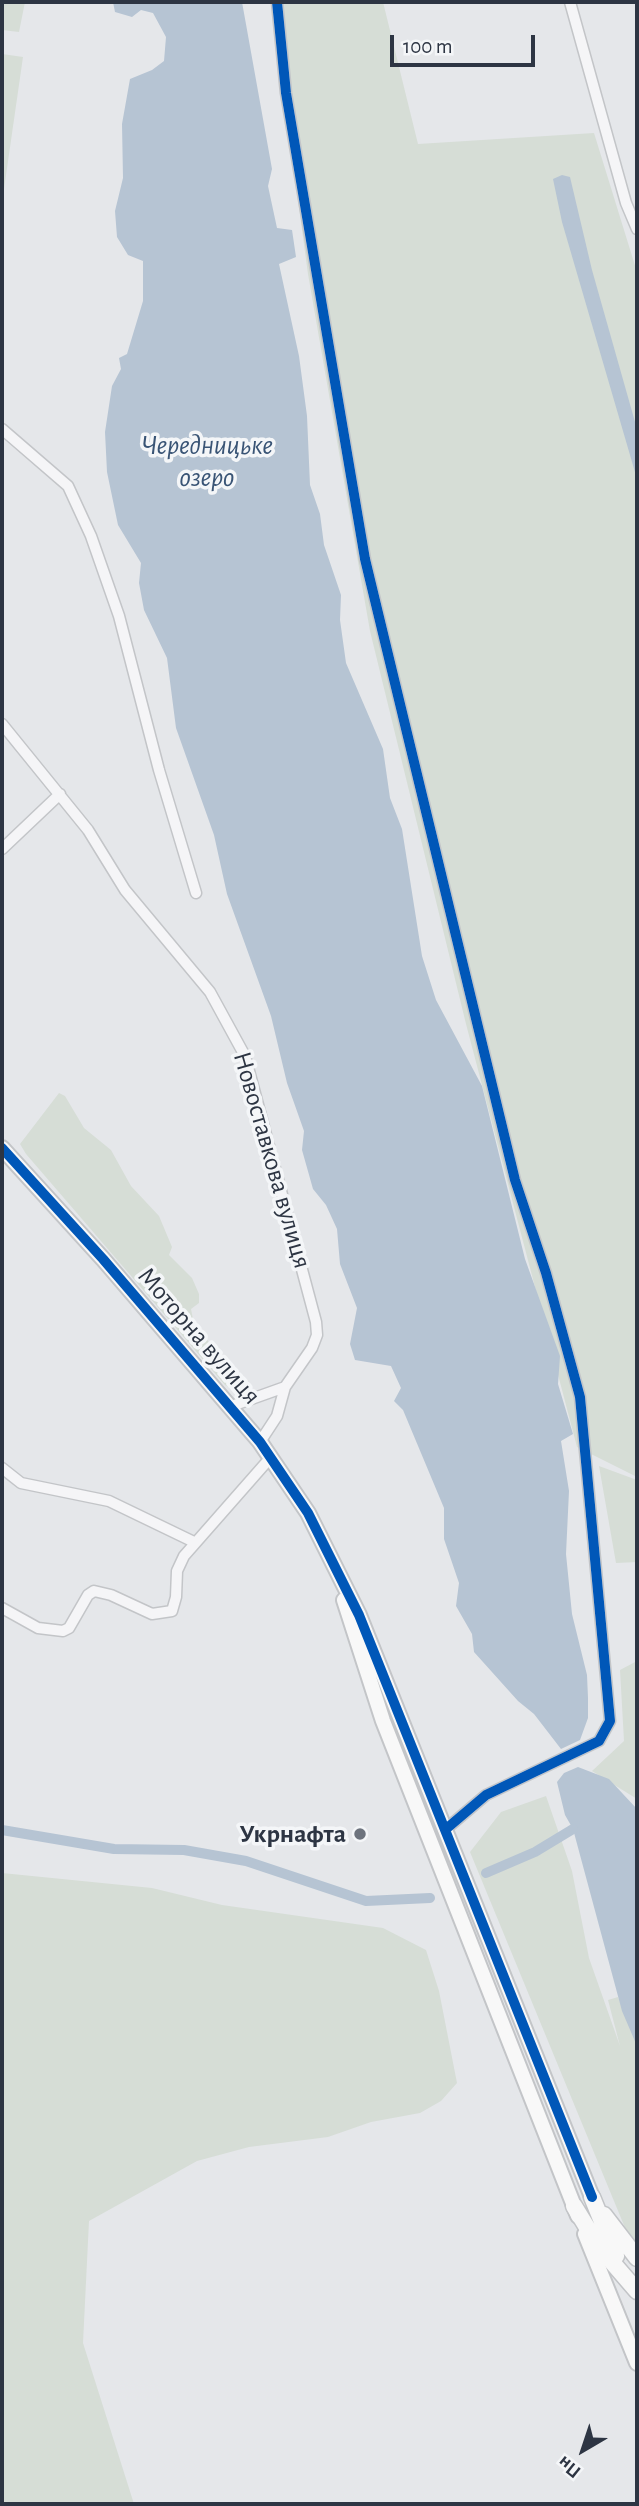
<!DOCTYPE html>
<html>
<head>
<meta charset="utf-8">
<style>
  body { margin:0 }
  #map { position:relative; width:639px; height:2506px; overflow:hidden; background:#e5e7ea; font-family:"Alegreya Sans",sans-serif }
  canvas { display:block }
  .frame { position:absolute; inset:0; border:4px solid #2d3543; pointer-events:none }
  .north { position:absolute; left:548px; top:2415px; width:70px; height:70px; -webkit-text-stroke:5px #f4f6f8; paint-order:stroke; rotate:219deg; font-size:19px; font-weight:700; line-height:28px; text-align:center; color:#2d3543 }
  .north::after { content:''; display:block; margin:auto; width:24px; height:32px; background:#2d3543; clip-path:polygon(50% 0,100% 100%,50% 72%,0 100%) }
  .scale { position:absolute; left:390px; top:35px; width:145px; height:32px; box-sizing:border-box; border:4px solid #2d3543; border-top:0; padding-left:9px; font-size:21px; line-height:24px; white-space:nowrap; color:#2d3543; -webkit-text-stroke:5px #f4f6f8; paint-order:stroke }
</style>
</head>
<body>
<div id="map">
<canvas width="639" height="2506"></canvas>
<div class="frame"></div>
<div class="north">Пн</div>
<div class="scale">100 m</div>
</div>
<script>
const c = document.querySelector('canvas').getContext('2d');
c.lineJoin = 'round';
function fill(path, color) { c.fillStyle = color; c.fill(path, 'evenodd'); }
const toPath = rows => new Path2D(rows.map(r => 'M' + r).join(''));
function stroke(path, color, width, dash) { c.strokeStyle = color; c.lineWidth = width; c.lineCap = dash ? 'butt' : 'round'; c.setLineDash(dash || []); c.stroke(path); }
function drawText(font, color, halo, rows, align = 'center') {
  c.font = font + ' "Alegreya Sans",sans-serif'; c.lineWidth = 7; c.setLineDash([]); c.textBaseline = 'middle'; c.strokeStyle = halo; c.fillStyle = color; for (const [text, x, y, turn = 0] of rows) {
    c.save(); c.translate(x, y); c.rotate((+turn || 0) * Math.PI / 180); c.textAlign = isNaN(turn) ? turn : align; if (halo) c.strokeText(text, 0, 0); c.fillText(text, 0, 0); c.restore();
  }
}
const green = toPath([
  [2,2,25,2,19,32,2,30],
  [271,2,383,2,418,144,594,133,637,272,637,1477,577,1447,466,1024,370,631,308,274],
  [2,54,23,57,4,189,2,188],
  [59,1093,65,1096,84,1128,111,1150,131,1186,159,1216,172,1247,169,1255,192,1278,199,1294,199,1303,191,1309,193,1319,238,1385,236,1391,225,1385,26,1154,20,1144],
  [599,1466,637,1480,637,1562,616,1563],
  [637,1661,637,1799,592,1771,624,1741,620,1670],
  [546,1796,572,1871,589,1958,620,2046,608,2000,618,1997,637,2043,637,2242,628,2235,470,1852,501,1812],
  [2,1873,152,1888,222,1905,383,1928,426,1950,439,1991,457,2083,441,2101,420,2113,371,2122,328,2137,249,2147,197,2161,89,2221,83,2343,134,2504,2,2504]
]);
const water = toPath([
  [113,2,242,2,272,169,268,186,277,228,292,230,296,257,279,264,299,356,307,416,310,485,320,514,324,545,341,595,340,620,346,663,383,749,390,798,402,829,422,956,436,1000,482,1086,525,1259,560,1356,558,1384,573,1434,561,1441,569,1491,566,1554,572,1614,587,1675,588,1698,588,1718,580,1740,561,1749,534,1714,518,1701,474,1652,472,1634,456,1606,459,1583,444,1539,444,1508,403,1410,394,1401,401,1388,391,1366,355,1360,350,1344,357,1308,340,1264,337,1229,326,1205,313,1189,302,1150,304,1131,287,1083,271,1016,227,894,214,835,176,728,167,658,144,610,139,583,141,563,118,525,107,472,105,432,112,386,121,369,119,358,127,354,143,301,143,261,128,255,117,237,115,211,123,178,122,124,130,79,152,70,164,61,166,37,153,13,141,10,132,17,115,12],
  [562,175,570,177,592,270,637,429,637,479,562,222,553,179],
  [578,1767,609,1779,637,1809,637,2046,622,2011,573,1829,565,1815,557,1782,564,1773]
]);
const canal = toPath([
  [2,1830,114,1849,184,1850,246,1861,366,1901,430,1898],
  [486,1873,535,1852,573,1829]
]);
const street = toPath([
  [277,2,286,93,365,559,515,1180,546,1273,580,1397,610,1721,599,1741,486,1795,446,1829],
  [570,2,626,203,637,229],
  [2,429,68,486,91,536,119,616,159,770,196,893],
  [2,724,88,830,125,890,210,992,245,1056,316,1322,317,1335,312,1348,285,1387,277,1416,260,1442],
  [2,849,60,794],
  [229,1407,285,1387],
  [2,1468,21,1483,109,1501,194,1542],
  [2,1608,38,1628,63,1631,69,1628,88,1595,94,1591,111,1595,152,1614,172,1611,176,1597,177,1571,184,1556,271,1457]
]);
const secondary = toPath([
  [2,1148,103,1259,260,1442,308,1513,359,1615,592,2197],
  [344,1600,383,1721,578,2216],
  [585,2234,637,2363]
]);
const primary = toPath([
  [592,2197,616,2256],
  [574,2206,599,2247,637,2291],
  [604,2215,637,2258]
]);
const cycleway = toPath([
  [277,2,286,93,365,559,515,1180,546,1273,580,1397,610,1721,599,1741,486,1795,446,1829],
  [2,1148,103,1259,260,1442,308,1513,359,1615,592,2197]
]);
const markers = [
  [360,1834,7,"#6d737d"]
];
const streetNames = [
  ["Новоставкова вулиця",272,1160,74],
  ["Моторна вулиця",199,1336,49]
];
const poiNames = [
  ["Укрнафта",346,1834]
];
const waterNames = [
  ["Чередницьке",207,446],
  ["озеро",207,478]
];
fill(green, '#d6ddd6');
fill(water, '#b6c4d3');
stroke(canal, '#b6c4d3', 10);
stroke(street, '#c3c5c8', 13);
stroke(secondary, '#c3c5c8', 18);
stroke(primary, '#c2c4c7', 19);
stroke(street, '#f5f5f7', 10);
stroke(secondary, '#f8f8f8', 14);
stroke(primary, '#f8f8f8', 16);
stroke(cycleway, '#0057b8', 10);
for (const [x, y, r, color] of markers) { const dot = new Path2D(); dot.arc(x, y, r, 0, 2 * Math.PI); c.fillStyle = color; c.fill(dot); stroke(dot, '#f4f6f8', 2.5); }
drawText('26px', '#2d3543', '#f4f6f8', streetNames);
drawText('bold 26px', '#2d3543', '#f4f6f8', poiNames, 'right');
drawText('italic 28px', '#395475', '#f4f6f8', waterNames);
</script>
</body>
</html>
